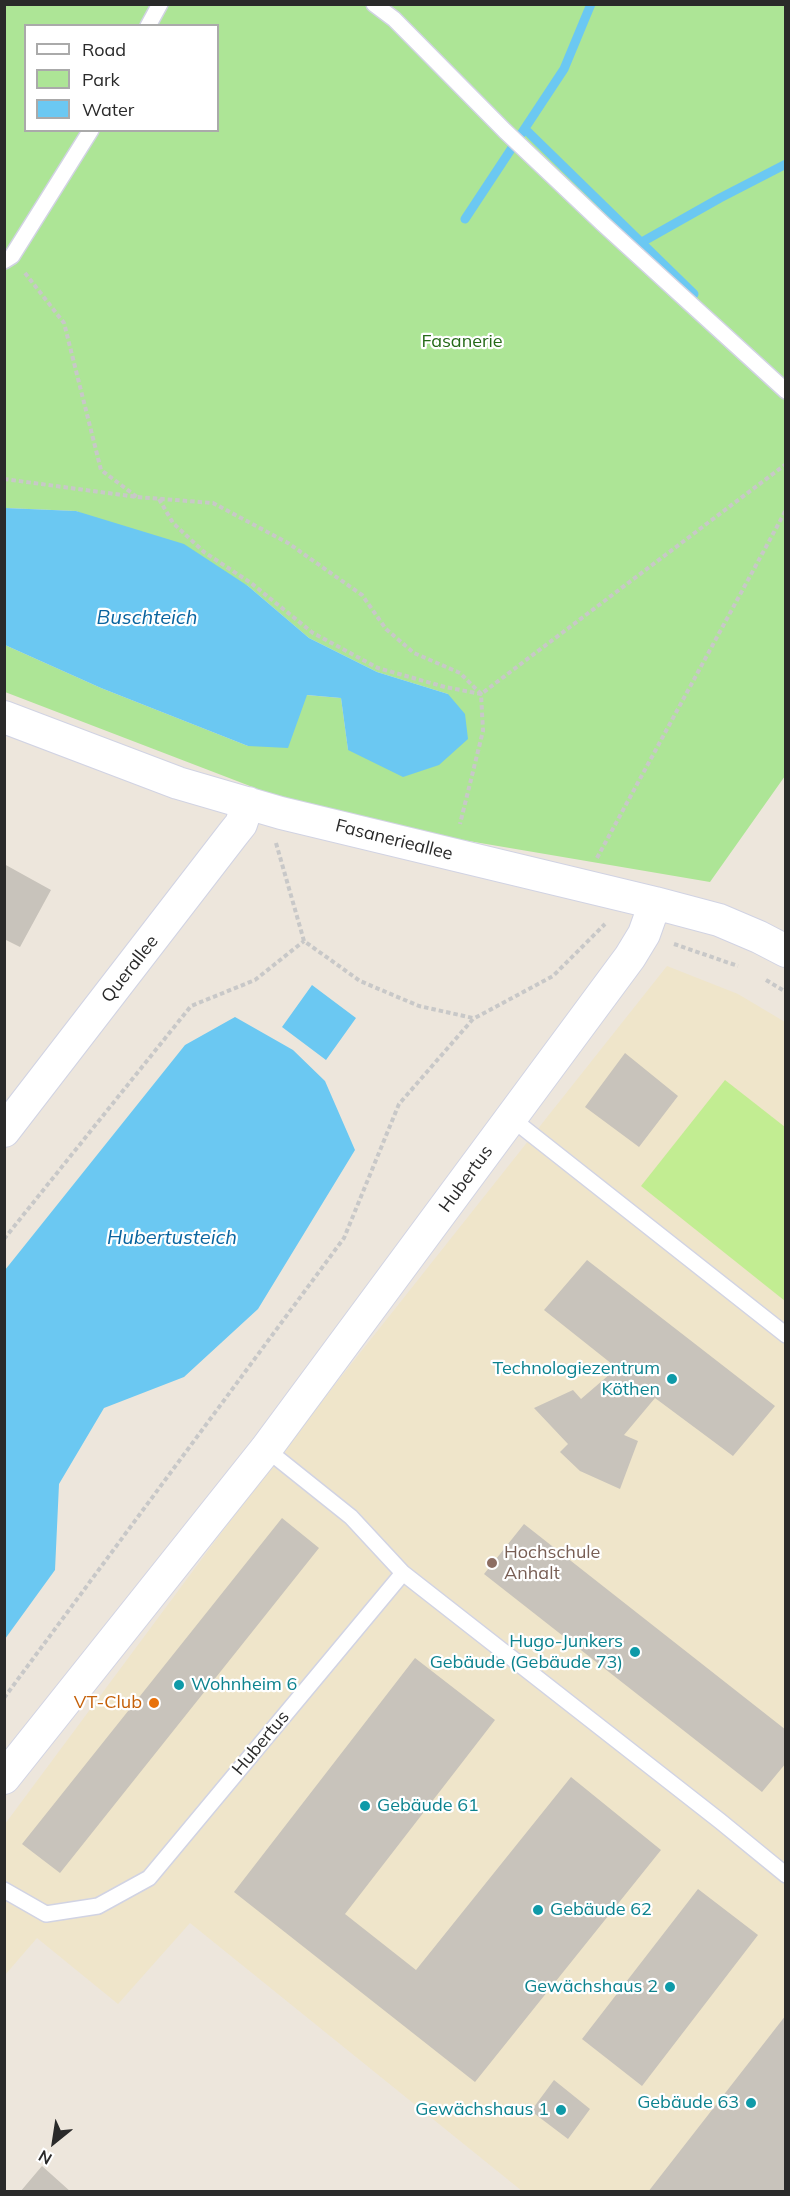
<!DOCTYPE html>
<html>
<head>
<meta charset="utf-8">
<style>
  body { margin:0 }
  #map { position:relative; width:790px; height:2196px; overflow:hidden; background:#ede6dc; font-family:Mulish,sans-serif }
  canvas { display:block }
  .frame { position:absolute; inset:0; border:6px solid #2a2a2a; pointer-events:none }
  .legend { position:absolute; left:24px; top:24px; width:195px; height:108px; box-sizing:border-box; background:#fff; border:2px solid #aaa; margin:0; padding:8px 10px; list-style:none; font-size:18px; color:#2a2a2a }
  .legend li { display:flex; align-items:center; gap:12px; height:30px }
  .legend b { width:30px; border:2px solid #aaa }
  .north { position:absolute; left:24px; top:2112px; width:60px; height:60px; -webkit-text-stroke:4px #fff; paint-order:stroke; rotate:210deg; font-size:16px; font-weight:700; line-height:24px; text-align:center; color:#2a2a2a }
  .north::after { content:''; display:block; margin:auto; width:21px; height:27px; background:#2a2a2a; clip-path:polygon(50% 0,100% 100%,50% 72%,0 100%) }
</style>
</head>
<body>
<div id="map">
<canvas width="790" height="2196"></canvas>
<div class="frame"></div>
<ul class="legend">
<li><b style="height:8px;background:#fff"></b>Road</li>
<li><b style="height:16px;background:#ade596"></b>Park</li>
<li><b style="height:16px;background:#6bc8f2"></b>Water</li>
</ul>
<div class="north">N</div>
</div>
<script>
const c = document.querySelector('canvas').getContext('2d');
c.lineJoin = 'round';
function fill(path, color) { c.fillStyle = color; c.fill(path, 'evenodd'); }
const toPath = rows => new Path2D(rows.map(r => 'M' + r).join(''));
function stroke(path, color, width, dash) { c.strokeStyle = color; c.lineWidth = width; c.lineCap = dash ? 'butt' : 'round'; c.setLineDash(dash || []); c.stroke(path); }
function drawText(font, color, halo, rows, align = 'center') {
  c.font = font + ' Mulish,sans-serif'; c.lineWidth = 4.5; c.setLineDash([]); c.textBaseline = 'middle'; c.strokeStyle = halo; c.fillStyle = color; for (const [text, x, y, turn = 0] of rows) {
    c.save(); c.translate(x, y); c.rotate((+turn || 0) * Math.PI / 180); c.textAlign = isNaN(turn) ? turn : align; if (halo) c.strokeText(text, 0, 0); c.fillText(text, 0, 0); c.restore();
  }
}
const education = toPath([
  [667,966,738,994,785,1022,785,2191,522,2191,190,1923,118,2004,37,1938,5,1975,5,1824,279,1455]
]);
const green = toPath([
  [5,5,785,5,785,776,710,882,392,828,263,791,5,692,5,645,101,688,248,746,306,695,341,698,348,750,448,694,377,672,309,638,248,586,76,511,5,508],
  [26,26,218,26,218,130,26,130]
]);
const pitch = toPath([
  [725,1080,785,1127,785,1301,641,1186]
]);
const water = toPath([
  [5,508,76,511,184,544,248,586,309,638,377,672,448,694,465,714,468,739,439,765,403,777,348,750,341,698,307,695,288,748,248,746,101,688,5,645],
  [312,985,356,1018,326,1060,282,1027],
  [235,1017,293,1050,325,1081,355,1150,258,1309,184,1377,104,1408,59,1484,55,1570,5,1639,5,1270,185,1045]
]);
const stream = toPath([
  [525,129,694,294],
  [465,219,564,69,591,4],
  [642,242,720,198,786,164]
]);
const building = toPath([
  [4,864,51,890,20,947,4,939],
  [625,1053,678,1096,639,1147,585,1107],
  [587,1260,775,1406,733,1456,655,1398,624,1435,638,1441,620,1489,580,1471,560,1452,568,1444,534,1408,573,1390,581,1399,617,1368,544,1310],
  [282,1518,319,1548,60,1873,22,1844],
  [524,1524,786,1730,786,1763,762,1792,484,1574],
  [415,1658,495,1720,345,1914,416,1970,571,1777,661,1850,475,2082,234,1892],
  [698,1889,758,1935,642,2086,582,2039],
  [786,2015,786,2192,648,2192],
  [554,2080,590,2109,568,2139,531,2111],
  [42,2166,71,2192,20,2192]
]);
const path = toPath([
  [25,273,64,323,101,470,137,497],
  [4,479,137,497,213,503,288,543,362,595,386,629,414,653,460,673,481,694,786,464],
  [159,499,173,523,204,552,251,583,313,633,378,668,445,687,481,694,483,731,460,824],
  [276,843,304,941,360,981,419,1006,473,1018],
  [597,858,786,510],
  [674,944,738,966],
  [766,980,786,992],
  [4,1239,191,1006,255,980,304,941],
  [4,1698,344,1238,399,1104,473,1019,553,976,605,924]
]);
const lane = toPath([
  [374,4,394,19,505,131,602,223,786,391],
  [148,26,160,4],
  [4,261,12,256,91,130],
  [511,1118,786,1335],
  [403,1573,720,1821,786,1875],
  [4,1890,46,1914,98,1906,149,1878,403,1573,351,1517,266,1449]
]);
const street = toPath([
  [4,717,178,783,281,813,655,903,719,920,759,937,786,951],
  [4,1131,233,834,241,824,248,803],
  [4,1778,266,1449,630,957,644,934,655,903]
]);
const markers = [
  [672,1379,6,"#0f9aa8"],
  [492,1563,6,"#8d6e63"],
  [635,1652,6,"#0f9aa8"],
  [179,1685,6,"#0f9aa8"],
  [154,1703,6,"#e8710a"],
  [365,1806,6,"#0f9aa8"],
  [538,1910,6,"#0f9aa8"],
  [670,1987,6,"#0f9aa8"],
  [751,2103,6,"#0f9aa8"],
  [561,2110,6,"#0f9aa8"]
];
const parkNames = [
  ["Fasanerie",462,342]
];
const streetNames = [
  ["Fasanerieallee",394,840,14],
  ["Querallee",130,969,-52],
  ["Hubertus",466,1179,-54],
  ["Hubertus",261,1743,-50]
];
const cultureNames = [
  ["Technologiezentrum",660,1369],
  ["Köthen",660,1390],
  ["Hugo-Junkers",623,1642],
  ["Gebäude (Gebäude 73)",623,1663],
  ["Wohnheim 6",191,1685,"left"],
  ["Gebäude 61",377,1806,"left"],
  ["Gebäude 62",550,1910,"left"],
  ["Gewächshaus 2",658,1987],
  ["Gebäude 63",739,2103],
  ["Gewächshaus 1",549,2110]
];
const educationNames = [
  ["Hochschule",504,1553],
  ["Anhalt",504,1574]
];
const foodNames = [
  ["VT-Club",142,1703]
];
const waterNames = [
  ["Buschteich",147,618],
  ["Hubertusteich",172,1238]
];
fill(education, '#efe5ca');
fill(green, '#ade596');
fill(pitch, '#c2ed92');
fill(water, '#6bc8f2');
stroke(stream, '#6bc8f2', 9);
fill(building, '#c8c3bb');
stroke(lane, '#d1d3e3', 18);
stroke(street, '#d1d3e3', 34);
stroke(path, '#c8c8c8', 4, [4.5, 3]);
stroke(lane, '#fff', 15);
stroke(street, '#fff', 32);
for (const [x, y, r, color] of markers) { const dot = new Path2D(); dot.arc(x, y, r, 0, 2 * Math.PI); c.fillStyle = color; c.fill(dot); stroke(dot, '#fff', 2); }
drawText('18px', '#256a18', '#fff', parkNames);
drawText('18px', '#2a2a2a', '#fff', streetNames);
drawText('18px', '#0d838f', '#fff', cultureNames, 'right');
drawText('18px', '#785e54', '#fff', educationNames, 'left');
drawText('18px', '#c56008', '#fff', foodNames, 'right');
drawText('italic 20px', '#09649f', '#fff', waterNames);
</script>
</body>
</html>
